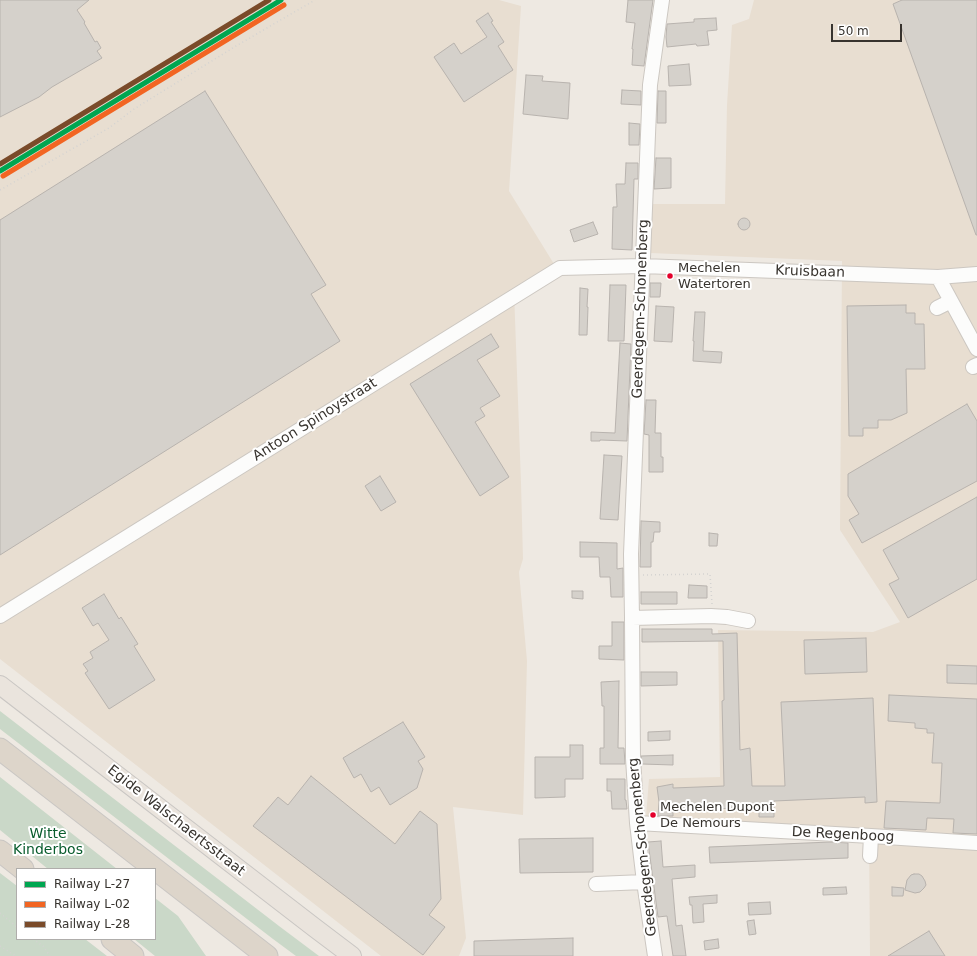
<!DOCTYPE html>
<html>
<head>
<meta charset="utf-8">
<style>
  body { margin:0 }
  #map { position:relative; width:977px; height:956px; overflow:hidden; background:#eee9e2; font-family:"DejaVu Sans",sans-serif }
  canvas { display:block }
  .legend { position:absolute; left:16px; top:868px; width:140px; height:72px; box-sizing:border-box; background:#fff; border:1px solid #afadab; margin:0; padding:5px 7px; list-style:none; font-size:12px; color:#37332e }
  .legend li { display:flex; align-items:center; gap:8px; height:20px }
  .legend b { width:20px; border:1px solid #afadab }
  .scale { position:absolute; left:831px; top:24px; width:71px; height:18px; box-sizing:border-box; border:2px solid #37332e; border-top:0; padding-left:5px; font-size:12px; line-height:14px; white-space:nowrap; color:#37332e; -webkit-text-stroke:3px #fff; paint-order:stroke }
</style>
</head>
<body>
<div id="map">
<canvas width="977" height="956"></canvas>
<ul class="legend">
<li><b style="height:5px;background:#00a651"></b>Railway L-27</li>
<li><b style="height:5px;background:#f26522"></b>Railway L-02</li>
<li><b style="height:5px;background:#7a4b2a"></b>Railway L-28</li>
</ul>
<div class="scale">50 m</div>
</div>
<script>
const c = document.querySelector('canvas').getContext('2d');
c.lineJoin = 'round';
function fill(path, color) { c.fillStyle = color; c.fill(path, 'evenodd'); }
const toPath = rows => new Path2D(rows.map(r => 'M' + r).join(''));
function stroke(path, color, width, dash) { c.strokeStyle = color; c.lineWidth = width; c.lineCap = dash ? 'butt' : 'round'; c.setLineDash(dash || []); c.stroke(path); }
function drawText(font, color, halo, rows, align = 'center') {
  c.font = font + ' "DejaVu Sans",sans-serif'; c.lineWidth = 4; c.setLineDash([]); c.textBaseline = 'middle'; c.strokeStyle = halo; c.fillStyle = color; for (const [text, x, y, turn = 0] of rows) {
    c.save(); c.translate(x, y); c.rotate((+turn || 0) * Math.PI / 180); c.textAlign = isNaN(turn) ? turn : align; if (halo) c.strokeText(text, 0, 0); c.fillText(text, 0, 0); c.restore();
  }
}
const built = toPath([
  [0,0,499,0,521,6,509,191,554,264,514,291,521,483,523,559,519,572,527,661,523,815,453,807,466,938,459,956,381,956,0,659],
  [754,0,977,0,977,956,870,956,869,832,645,829,649,779,720,777,718,630,873,632,900,622,840,530,842,261,650,253,652,204,725,204,727,105,732,25,749,19]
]);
const green = toPath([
  [0,711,279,926,319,956,296,956,273,939,0,729],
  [0,777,117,869,48,869,0,830],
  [0,873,17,886,17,939,85,939,107,956,0,956],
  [155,898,178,916,206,956,155,956,134,939,155,939]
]);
const building = toPath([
  [0,0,89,0,77,10,85,22,84,23,95,42,97,41,101,48,97,51,102,58,52,87,39,97,0,117,0,0],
  [628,0,653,0,644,66,632,65,633,49,632,49,635,23,626,22,628,0],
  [902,0,977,0,977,235,976,235,893,4,902,0],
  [488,13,493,21,491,22,504,42,498,46,513,70,464,102,434,57,454,43,461,54,487,37,476,21,488,13],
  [716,18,717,30,707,31,709,45,697,46,696,44,667,47,666,37,667,24,694,22,694,19,716,18],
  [689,64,691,85,669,86,668,66,689,64],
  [526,75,543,76,542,81,570,83,568,119,523,114,526,75],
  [622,90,641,91,641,105,621,104,622,90],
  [205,91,326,285,311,294,340,341,0,555,0,220,205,91],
  [658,91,666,91,666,123,657,123,658,91],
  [629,123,640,124,639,145,629,145,629,123],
  [656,158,671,158,671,188,654,189,656,158],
  [626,163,638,163,638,179,634,179,632,250,612,249,613,207,617,207,616,184,625,184,626,163],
  '738 224a6 6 0 1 1 12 0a6 6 0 1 1-12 0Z',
  [593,222,598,234,574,242,570,230,593,222],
  [650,283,661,283,660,297,650,297,650,283],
  [610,285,626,285,624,341,608,341,610,285],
  [580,288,588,289,587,307,588,307,587,335,579,335,580,288],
  [906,305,906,313,915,313,915,324,924,324,925,369,906,369,907,413,891,420,878,420,878,428,863,428,863,436,849,436,847,306,906,305],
  [656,306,674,307,672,342,654,341,656,306],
  [695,312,705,312,703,351,722,352,721,363,693,361,694,341,693,341,695,312],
  [491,334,499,347,477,360,500,396,480,408,485,416,475,422,509,477,480,496,410,384,491,334],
  [620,343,631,344,627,441,600,440,600,441,591,441,591,432,615,433,620,343],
  [646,400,656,400,655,433,661,433,661,457,663,457,663,472,649,472,649,435,644,434,646,400],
  [967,404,977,421,977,481,862,543,849,520,859,514,848,496,848,474,967,404],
  [604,455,622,456,618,520,600,519,604,455],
  [380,476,396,502,381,511,365,486,380,476],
  [977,497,977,579,908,618,889,584,899,579,883,550,977,497],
  [641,521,660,522,660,532,654,532,653,542,651,542,651,567,640,567,641,521],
  [709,533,718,534,717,546,709,546,709,533],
  [580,542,617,543,617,569,623,568,623,597,611,597,610,577,600,577,599,557,580,557,580,542],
  [689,585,707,586,707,598,688,598,689,585],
  [572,591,583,591,583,599,572,598,572,591],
  [641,592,677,592,677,604,641,604,641,592],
  [104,594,119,619,121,617,138,644,134,646,155,680,109,709,85,673,88,671,83,664,93,658,90,652,109,640,98,623,93,626,82,608,104,594],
  [612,622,624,622,624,660,599,659,599,646,612,646,612,622],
  [642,629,712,629,712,634,737,633,740,750,750,748,752,786,785,786,781,702,873,698,877,802,865,803,865,797,774,801,774,817,759,817,759,807,712,809,712,811,673,812,673,816,658,816,659,802,657,787,673,784,673,788,724,786,722,701,724,700,723,641,642,642,642,629],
  [866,638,867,672,805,674,804,640,866,638],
  [947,665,977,666,977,684,947,683,947,665],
  [641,672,677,672,677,685,641,686,641,672],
  [619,681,618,748,624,748,625,764,600,764,600,748,604,748,604,706,602,706,601,682,619,681],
  [889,695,977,699,977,834,953,833,954,819,927,818,926,830,884,828,886,801,940,803,942,763,932,763,934,733,927,733,927,729,915,728,915,723,888,721,889,695],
  [403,722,425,757,418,761,423,769,417,788,390,805,379,787,371,792,361,774,354,778,343,758,403,722],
  [670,731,670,740,648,741,648,732,670,731],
  [570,745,583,745,583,779,565,779,565,797,535,798,535,757,570,757,570,745],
  [673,755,673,765,642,764,641,756,673,755],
  [311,776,395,844,420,811,437,824,441,899,429,915,445,927,423,955,253,826,278,797,288,805,311,776],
  [607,779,625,779,625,800,626,800,627,809,612,809,611,791,607,791,607,779],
  [593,838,593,872,520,873,519,839,593,838],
  [661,841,663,867,695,865,695,877,672,879,676,926,682,925,686,956,673,956,667,916,658,917,648,842,661,841],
  [831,842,848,843,848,858,710,863,709,847,831,842],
  [914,874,919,874,922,876,925,881,926,885,924,888,920,892,915,893,905,890,907,880,911,875,914,874],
  [846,887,847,894,823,895,823,888,846,887],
  [892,887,904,888,903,896,892,896,892,887],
  [717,895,717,903,703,904,704,922,693,923,692,905,690,905,689,897,717,895],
  [770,902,771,914,749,915,748,903,770,902],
  [754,920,756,934,749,935,747,921,754,920],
  [929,931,945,956,888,956,929,931],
  [573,938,573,956,474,956,474,941,573,938],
  [718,939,719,948,705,950,704,941,718,939]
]);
const path = toPath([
  [0,190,109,128,134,109,236,46,315,0],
  [643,575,710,574,712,604],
  [0,913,17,927],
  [33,939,43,946,50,956],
  [0,946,16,956]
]);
const minor = toPath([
  [938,277,977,349],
  [937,308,951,301],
  [973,367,977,365],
  [0,616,560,268,642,266,938,277,977,274],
  [632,618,711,616,727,617,748,621],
  [637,823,871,836,977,843],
  [870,856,871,836],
  [596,884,644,882],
  [655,956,644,882,637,823,633,758,632,618,631,554,650,85,662,0]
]);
const major = toPath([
  [0,685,315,928,352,956]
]);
const highway = toPath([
  [0,749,155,869],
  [0,851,23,869],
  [155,869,267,956],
  [112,939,133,956]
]);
const rail1 = toPath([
  [0,171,281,0]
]);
const rail2 = toPath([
  [3,176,284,5]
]);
const rail3 = toPath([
  [0,164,269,0]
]);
const markers = [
  [670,276,3.5,"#e4002b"],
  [653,815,3.5,"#e4002b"]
];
const busNames = [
  ["Mechelen",678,269],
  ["Watertoren",678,285],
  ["Mechelen Dupont",660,808],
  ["De Nemours",660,824]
];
const streetNames = [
  ["Kruisbaan",810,272,2],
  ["Geerdegem-Schonenberg",641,309,-88],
  ["Antoon Spinoystraat",315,420,-32],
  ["Egide Walschaertsstraat",176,821,38],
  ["De Regenboog",843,835,3],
  ["Geerdegem-Schonenberg",643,847,-96]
];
const parkNames = [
  ["Witte",48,834],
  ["Kinderbos",48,850]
];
fill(built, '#e8ded1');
fill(green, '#cad8c8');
fill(building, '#d5d1cb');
stroke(building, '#b8b3ae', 1);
stroke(minor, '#ccc7c1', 16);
stroke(major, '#c9c6c3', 20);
stroke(highway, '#c9c6c3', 23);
stroke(path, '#d4d3d1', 1.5, [1, 3]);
stroke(minor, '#fcfcfb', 14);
stroke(major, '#eae4dd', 18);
stroke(highway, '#ddd5ca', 21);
stroke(rail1, '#00a651', 5);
stroke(rail2, '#f26522', 5);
stroke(rail3, '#7a4b2a', 5);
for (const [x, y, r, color] of markers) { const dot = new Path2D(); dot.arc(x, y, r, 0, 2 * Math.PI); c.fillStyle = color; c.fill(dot); stroke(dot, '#fff', 1.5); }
drawText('13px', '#37332e', '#fff', busNames, 'left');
drawText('14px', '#37332e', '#fff', streetNames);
drawText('14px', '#085c2d', '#fff', parkNames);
</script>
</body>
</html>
